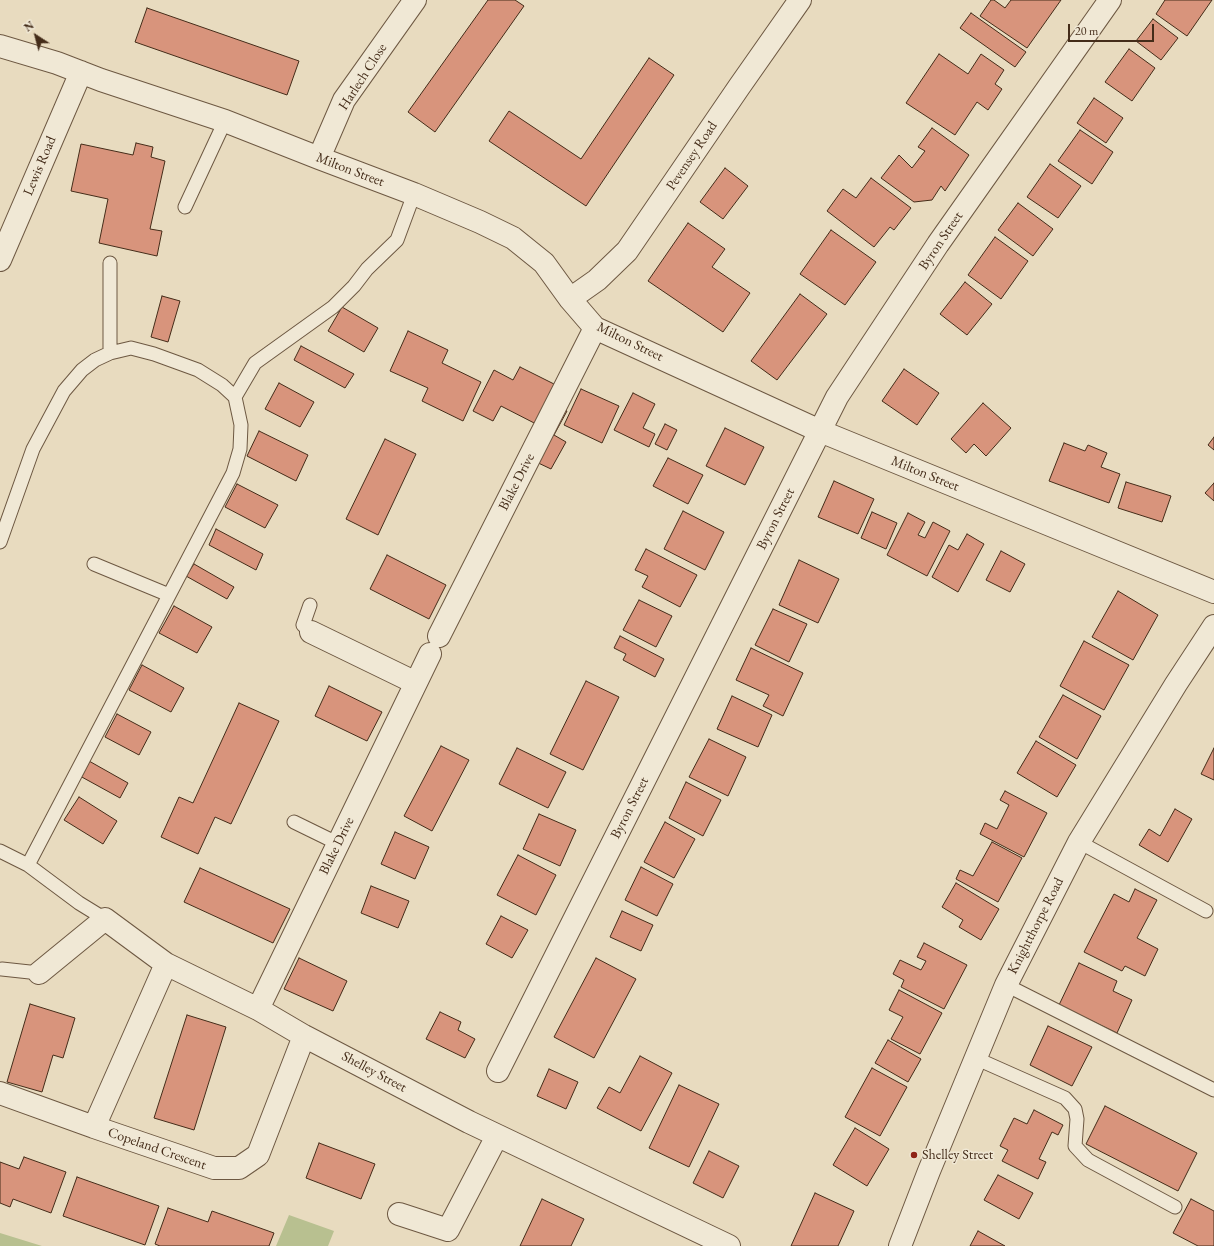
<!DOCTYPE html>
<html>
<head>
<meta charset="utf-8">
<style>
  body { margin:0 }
  #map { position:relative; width:1214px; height:1246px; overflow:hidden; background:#e8dbbf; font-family:"EB Garamond",serif }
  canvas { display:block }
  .north { position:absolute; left:16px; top:16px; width:40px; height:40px; -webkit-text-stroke:3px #f0e8d5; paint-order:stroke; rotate:324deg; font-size:11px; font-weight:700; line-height:16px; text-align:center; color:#442c19 }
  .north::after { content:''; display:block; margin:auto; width:14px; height:18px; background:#442c19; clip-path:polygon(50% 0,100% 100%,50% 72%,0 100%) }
  .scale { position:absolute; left:1068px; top:24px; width:86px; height:18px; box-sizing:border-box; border:2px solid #442c19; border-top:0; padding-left:5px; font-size:12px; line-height:14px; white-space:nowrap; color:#442c19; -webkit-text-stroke:3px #f0e8d5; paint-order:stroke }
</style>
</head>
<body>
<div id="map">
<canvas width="1214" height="1246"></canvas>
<div class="north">N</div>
<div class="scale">20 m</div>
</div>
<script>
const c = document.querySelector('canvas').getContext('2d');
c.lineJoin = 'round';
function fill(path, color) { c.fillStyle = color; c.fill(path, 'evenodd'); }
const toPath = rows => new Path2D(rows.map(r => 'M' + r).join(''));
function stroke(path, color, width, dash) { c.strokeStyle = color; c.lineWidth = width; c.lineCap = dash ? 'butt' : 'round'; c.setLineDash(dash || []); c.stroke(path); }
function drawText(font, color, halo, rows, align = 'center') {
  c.font = font + ' "EB Garamond",serif'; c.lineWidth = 3; c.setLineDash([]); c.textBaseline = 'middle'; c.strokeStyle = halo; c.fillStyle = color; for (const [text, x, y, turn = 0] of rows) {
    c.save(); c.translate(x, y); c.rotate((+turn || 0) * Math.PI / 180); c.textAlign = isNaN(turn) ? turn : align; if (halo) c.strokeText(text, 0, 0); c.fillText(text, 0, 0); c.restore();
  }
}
const green = toPath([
  [289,1215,334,1231,328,1246,276,1246],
  [0,1233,42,1246,0,1246]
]);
const building = toPath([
  [488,0,515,0,524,6,435,132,408,112,488,0],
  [991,0,994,0,1005,8,1011,0,1061,0,1027,48,980,16,991,0],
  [1165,0,1212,0,1187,36,1156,14,1165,0],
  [147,8,299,61,287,95,135,42,147,8],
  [971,13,1026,52,1015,67,960,28,971,13],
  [1153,19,1178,38,1161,60,1136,41,1153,19],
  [1129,49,1155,68,1132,101,1105,82,1129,49],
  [939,54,968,74,981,54,1004,70,995,84,1002,89,988,110,977,102,955,135,906,103,939,54],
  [649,58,674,75,586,206,489,141,509,111,581,159,649,58],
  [1094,98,1123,118,1106,143,1077,123,1094,98],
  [932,128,969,155,945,191,941,186,932,200,914,202,881,178,899,155,912,168,925,151,918,147,932,128],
  [1080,130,1113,152,1092,184,1058,161,1080,130],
  [136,143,153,147,151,157,165,161,150,229,162,231,157,256,99,243,108,199,71,191,81,144,133,155,136,143],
  [1050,164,1081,186,1058,218,1027,197,1050,164],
  [725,168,748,186,723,219,700,202,725,168],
  [871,178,911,208,894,230,890,227,874,247,827,211,843,189,856,198,871,178],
  [1018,203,1053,229,1033,256,998,230,1018,203],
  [688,223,725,249,712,267,750,293,723,332,648,281,688,223],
  [831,230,876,262,845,305,800,274,831,230],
  [995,237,1028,261,1001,299,968,275,995,237],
  [965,282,992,304,967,335,940,314,965,282],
  [800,294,827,314,777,380,751,361,800,294],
  [162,296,180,301,168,342,151,337,162,296],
  [342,307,378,328,364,352,328,331,342,307],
  [408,331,448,350,442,363,481,382,463,421,422,401,428,388,390,371,408,331],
  [301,346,354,374,345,388,294,360,301,346],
  [520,367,560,387,540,426,501,406,493,421,473,411,494,370,513,380,520,367],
  [904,369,939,393,917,425,882,401,904,369],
  [279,383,314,402,300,427,265,409,279,383],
  [581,389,619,406,602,443,564,425,581,389],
  [633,393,655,404,643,428,655,434,649,447,614,430,633,393],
  [983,403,1011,428,986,456,974,444,966,453,951,439,983,403],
  [560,407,567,411,554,435,566,442,551,469,532,460,560,407],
  [665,424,677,430,667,450,655,444,665,424],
  [725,428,764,447,745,485,706,466,725,428],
  [259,431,308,455,296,481,247,456,259,431],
  [1214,437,1214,450,1208,445,1214,437],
  [385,439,416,454,378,535,346,519,385,439],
  [1064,443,1085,451,1088,445,1107,453,1101,467,1120,474,1109,503,1049,481,1064,443],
  [668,458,703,475,688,504,653,486,668,458],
  [834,481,874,499,858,534,818,517,834,481],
  [1126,482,1171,496,1162,522,1118,508,1126,482],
  [1214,483,1214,501,1205,493,1214,483],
  [237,484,278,505,265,528,225,507,237,484],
  [683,511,724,532,705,570,664,549,683,511],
  [872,512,897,523,886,549,861,538,872,512],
  [908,513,925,522,918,535,925,538,933,522,950,531,927,576,887,555,908,513],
  [216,529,263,554,256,570,209,545,216,529],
  [967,534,984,544,958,592,932,577,949,545,958,550,967,534],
  [646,549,697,575,680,607,642,587,648,576,635,570,646,549],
  [1001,551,1025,564,1010,592,986,580,1001,551],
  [387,555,446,585,429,619,370,589,387,555],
  [799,560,839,579,818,623,779,605,799,560],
  [194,564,234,587,227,599,186,576,194,564],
  [1118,591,1158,615,1133,660,1092,637,1118,591],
  [639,600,672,616,656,647,623,630,639,600],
  [174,606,212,627,197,653,159,633,174,606],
  [773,609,807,624,789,662,755,645,773,609],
  [620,636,664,659,655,677,623,660,626,654,614,648,620,636],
  [1084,641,1129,665,1104,710,1060,686,1084,641],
  [751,648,803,673,783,716,763,706,769,695,736,680,751,648],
  [142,665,184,688,171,712,129,690,142,665],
  [586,681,619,697,583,770,550,754,586,681],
  [329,686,382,712,367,741,315,716,329,686],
  [1063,695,1101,716,1077,759,1039,737,1063,695],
  [732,696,772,715,758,747,717,729,732,696],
  [239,703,279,721,231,824,215,817,198,854,161,837,179,797,193,803,239,703],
  [117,714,151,732,139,755,105,737,117,714],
  [709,739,746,757,728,796,689,777,709,739],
  [1036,741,1076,765,1057,797,1017,773,1036,741],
  [441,746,469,760,432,831,404,816,441,746],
  [517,748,566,772,548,808,499,784,517,748],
  [1214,748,1214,780,1201,774,1214,748],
  [89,761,128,783,120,798,80,776,89,761],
  [686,782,721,800,703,836,669,818,686,782],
  [1005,791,1047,813,1024,857,980,834,985,823,997,829,1009,805,1000,800,1005,791],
  [79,797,117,821,103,844,64,820,79,797],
  [1175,809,1192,819,1168,862,1139,845,1149,829,1160,836,1175,809],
  [539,814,576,830,560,866,523,849,539,814],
  [665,822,695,839,674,878,644,862,665,822],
  [395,832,429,847,415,879,381,864,395,832],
  [992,842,1022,858,998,902,956,879,960,870,973,876,992,842],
  [518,855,556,875,536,915,497,895,518,855],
  [641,867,673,884,657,916,625,900,641,867],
  [200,868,290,909,273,943,184,902,200,868],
  [956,883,999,909,981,940,959,927,963,920,942,907,956,883],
  [371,886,409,901,398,928,361,913,371,886],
  [1135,889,1157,900,1137,938,1158,949,1145,976,1125,966,1122,971,1084,952,1114,894,1129,902,1135,889],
  [622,911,653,925,641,951,610,937,622,911],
  [501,916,528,930,512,958,486,944,501,916],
  [924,943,967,965,944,1009,901,987,904,980,893,974,900,960,921,970,926,961,917,957,924,943],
  [299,958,347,981,333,1011,284,989,299,958],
  [596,958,636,979,594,1058,554,1037,596,958],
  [1079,963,1117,981,1113,991,1132,1000,1117,1033,1059,1005,1079,963],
  [899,990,942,1013,920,1054,891,1039,903,1017,889,1010,899,990],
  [30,1004,75,1018,63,1058,53,1055,42,1092,7,1082,30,1004],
  [440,1012,461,1022,458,1030,475,1039,465,1058,426,1039,440,1012],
  [187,1015,226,1027,194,1130,154,1118,187,1015],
  [1048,1026,1092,1047,1072,1086,1030,1065,1048,1026],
  [888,1040,921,1059,908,1082,875,1063,888,1040],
  [640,1056,672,1073,641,1131,597,1108,609,1087,620,1093,640,1056],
  [872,1068,907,1087,880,1136,845,1117,872,1068],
  [549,1069,578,1082,566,1109,537,1096,549,1069],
  [679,1085,719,1104,689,1167,649,1148,679,1085],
  [1105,1106,1197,1153,1178,1191,1086,1144,1105,1106],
  [1034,1110,1063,1125,1058,1135,1052,1132,1039,1159,1046,1162,1038,1179,1002,1161,1008,1150,1000,1146,1014,1118,1027,1124,1034,1110],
  [855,1128,889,1149,867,1186,833,1165,855,1128],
  [319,1143,375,1164,361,1199,306,1178,319,1143],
  [709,1151,739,1166,723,1198,693,1183,709,1151],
  [24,1157,66,1172,51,1213,13,1199,10,1207,0,1203,0,1162,19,1169,24,1157],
  [998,1175,1033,1193,1019,1219,984,1200,998,1175],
  [77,1177,159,1206,145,1245,63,1216,77,1177],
  [815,1193,854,1211,838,1246,791,1246,815,1193],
  [542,1199,584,1219,571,1246,520,1246,542,1199],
  [1191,1199,1214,1211,1214,1246,1198,1246,1173,1233,1191,1199],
  [168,1208,208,1222,212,1211,274,1233,269,1246,160,1246,155,1244,168,1208],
  [978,1231,1005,1246,970,1246,978,1231]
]);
const service = toPath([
  [185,207,225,121],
  [110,263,110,353],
  [235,397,255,363,333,307,354,286,367,269,397,240,414,194],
  [0,542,33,449,64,391,82,370,95,360,110,353,131,348,154,354,198,370,222,385,235,397,241,425,240,449,233,473,28,865],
  [94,564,169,595],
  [310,605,303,625,311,632],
  [294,822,339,844],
  [1079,842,1206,911],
  [0,851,28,865,79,903,105,919],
  [2,969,39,973],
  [1006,985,1214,1090],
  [975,1058,1065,1098,1075,1109,1077,1119,1075,1146,1088,1160,1175,1207]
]);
const minor = toPath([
  [0,46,57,63,101,80,225,121,319,158,414,194,480,222,513,238,544,263,570,299,595,328,820,431,1214,592],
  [319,158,344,100,415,0],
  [0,260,81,72],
  [570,299,597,280,627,251,739,87,800,0],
  [311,632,416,683],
  [439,636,595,328],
  [166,964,94,1127,214,1168,239,1168,258,1155,304,1036],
  [39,973,105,919,166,964,258,1009,304,1036,469,1122,729,1246],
  [258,1009,430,654],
  [498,1071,837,397,938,244,1110,0],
  [0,1093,94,1127],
  [399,1214,448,1230,497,1136],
  [900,1246,929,1171,1006,985,1079,842,1176,684,1214,626]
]);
const markers = [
  [914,1155,4,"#8f2418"]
];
const streetNames = [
  ["Harlech Close",363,77,-57],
  ["Pevensey Road",692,156,-56],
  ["Lewis Road",40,166,-67],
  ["Milton Street",350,170,21],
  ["Byron Street",941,241,-56],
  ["Milton Street",630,342,26],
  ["Milton Street",925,474,22],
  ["Blake Drive",517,482,-63],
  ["Byron Street",776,519,-63],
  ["Byron Street",630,808,-63],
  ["Blake Drive",337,846,-64],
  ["Knightthorpe Road",1036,926,-63],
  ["Shelley Street",374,1072,28],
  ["Copeland Crescent",157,1149,19]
];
const poiNames = [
  ["Shelley Street",922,1155]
];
fill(green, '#b8c090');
fill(building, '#d8947c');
stroke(building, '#442c19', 1);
stroke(service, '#6d5842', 15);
stroke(minor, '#6d5842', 24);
stroke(service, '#f0e8d5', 13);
stroke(minor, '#f0e8d5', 22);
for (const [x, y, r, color] of markers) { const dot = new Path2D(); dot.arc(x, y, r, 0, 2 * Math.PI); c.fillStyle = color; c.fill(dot); stroke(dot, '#f0e8d5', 1.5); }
drawText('14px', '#442c19', '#f0e8d5', streetNames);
drawText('14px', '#442c19', '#f0e8d5', poiNames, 'left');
</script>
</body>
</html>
